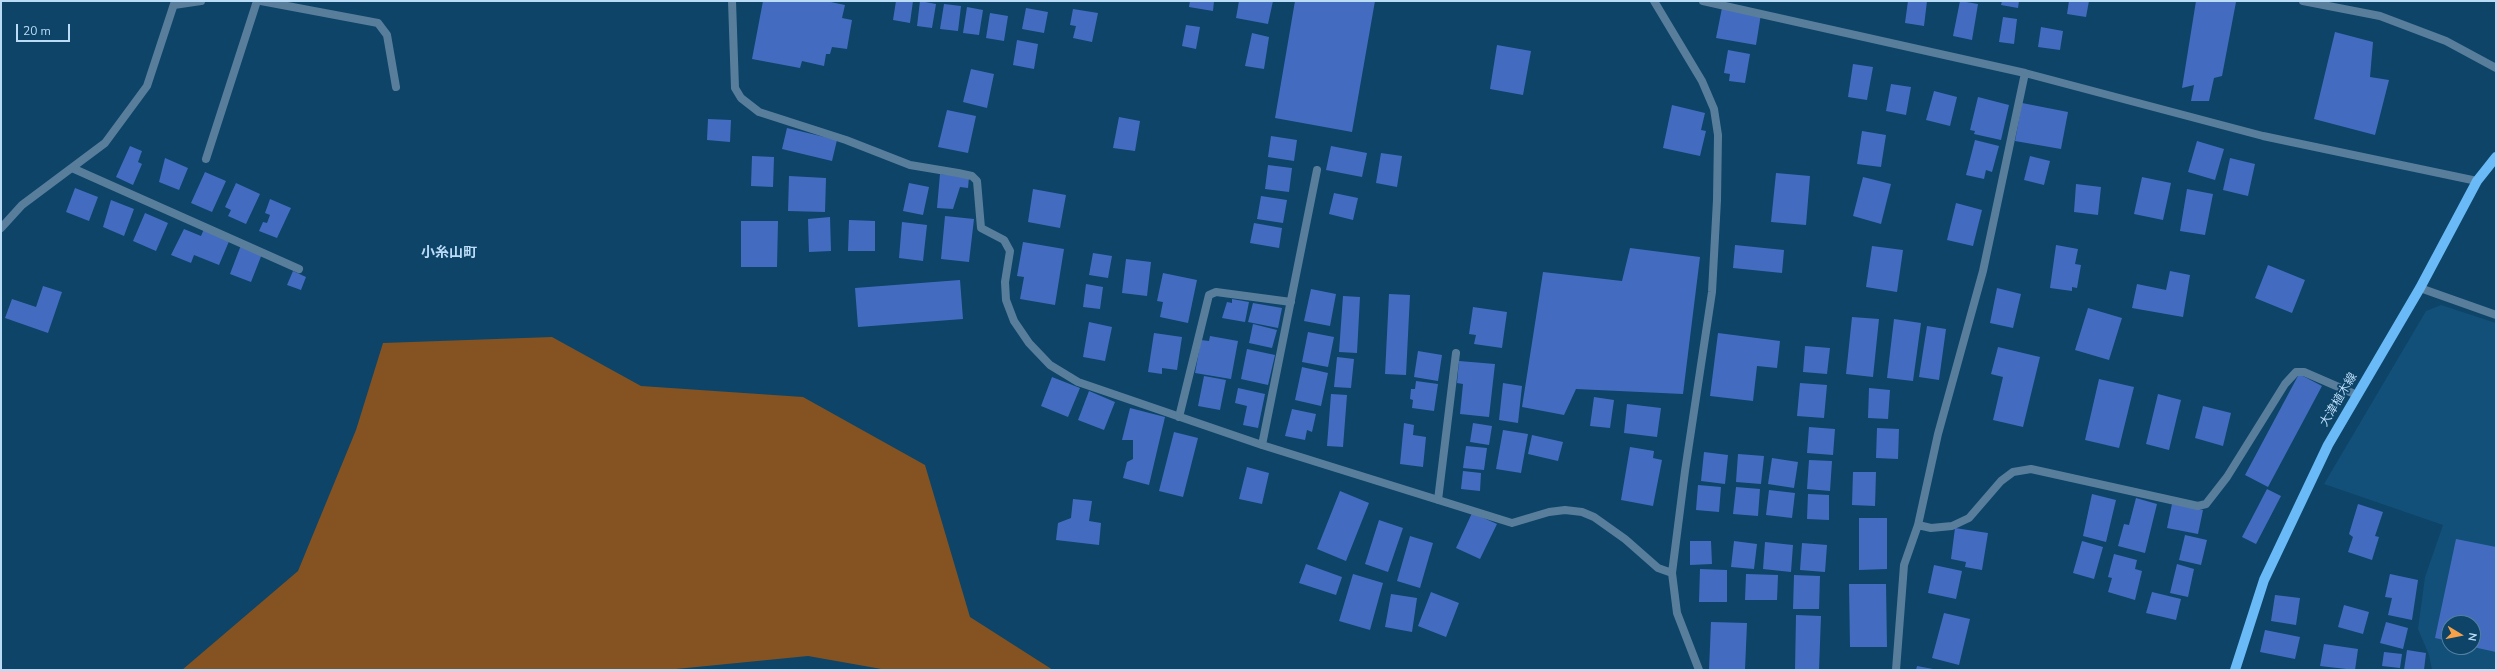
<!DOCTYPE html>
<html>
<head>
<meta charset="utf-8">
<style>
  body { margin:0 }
  #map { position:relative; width:2497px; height:671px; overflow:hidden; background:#0d4468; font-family:"Nunito Sans",sans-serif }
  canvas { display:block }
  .frame { position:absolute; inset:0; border:2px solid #bbdcf7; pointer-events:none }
  .north { position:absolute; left:2441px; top:615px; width:40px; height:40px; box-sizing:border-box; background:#0d4468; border:1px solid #5381a1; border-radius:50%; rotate:100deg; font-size:11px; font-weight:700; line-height:16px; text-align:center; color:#bbdcf7 }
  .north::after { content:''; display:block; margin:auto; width:14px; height:18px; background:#f7a149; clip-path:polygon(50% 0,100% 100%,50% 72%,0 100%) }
  .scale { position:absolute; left:16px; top:24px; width:54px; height:18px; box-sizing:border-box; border:2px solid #bbdcf7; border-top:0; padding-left:5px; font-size:12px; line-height:14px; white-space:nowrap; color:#bbdcf7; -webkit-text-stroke:3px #0d4468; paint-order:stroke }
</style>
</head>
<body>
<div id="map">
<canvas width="2497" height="671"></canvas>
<div class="frame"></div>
<div class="north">N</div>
<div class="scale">20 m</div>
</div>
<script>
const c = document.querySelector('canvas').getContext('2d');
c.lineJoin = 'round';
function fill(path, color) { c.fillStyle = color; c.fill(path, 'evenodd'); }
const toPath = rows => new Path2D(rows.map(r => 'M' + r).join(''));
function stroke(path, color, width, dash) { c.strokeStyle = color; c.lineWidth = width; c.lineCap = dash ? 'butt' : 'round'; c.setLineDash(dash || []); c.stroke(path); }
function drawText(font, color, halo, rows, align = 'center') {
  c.font = font + ' "Nunito Sans","Noto Sans JP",sans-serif'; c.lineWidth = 3.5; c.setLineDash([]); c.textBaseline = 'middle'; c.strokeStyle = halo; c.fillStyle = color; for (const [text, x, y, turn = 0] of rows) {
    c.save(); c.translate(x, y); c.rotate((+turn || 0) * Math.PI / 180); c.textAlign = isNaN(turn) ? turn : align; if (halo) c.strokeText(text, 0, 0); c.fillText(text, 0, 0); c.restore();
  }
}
const built = toPath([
  [2441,305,2496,323,2496,670,2432,670,2429,655,2418,629,2425,577,2443,525,2324,484,2426,311],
  [2449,623,2473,623,2473,647,2449,647]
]);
const green = toPath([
  [552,337,641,386,803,397,925,465,970,617,1053,670,887,670,808,656,666,670,182,670,298,571,356,430,383,343]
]);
const building = toPath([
  [763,1,826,1,845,5,842,18,852,20,847,49,832,47,830,54,826,54,824,66,802,61,800,68,752,59],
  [896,1,913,1,910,23,893,20],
  [920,1,936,4,932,28,917,26],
  [1190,1,1214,1,1213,11,1189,7],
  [1239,1,1273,1,1268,24,1236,18],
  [1295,1,1375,1,1352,132,1275,118],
  [1908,1,1927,1,1924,26,1905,23],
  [1960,1,1978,4,1972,40,1953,36],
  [2002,1,2019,1,2018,8,2001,5],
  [2069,1,2089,1,2086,17,2067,14],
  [2196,1,2236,2,2222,76,2214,78,2209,101,2191,101,2194,85,2182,88],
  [944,4,961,6,958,31,940,29],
  [967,7,983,10,979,35,963,33],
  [1026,8,1048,12,1044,33,1022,29],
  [1722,8,1761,14,1756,45,1716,38],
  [1073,9,1098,13,1092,42,1073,38,1076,26,1070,25],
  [990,13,1008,16,1004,41,986,38],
  [2003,17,2017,19,2014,44,1999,42],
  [1186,25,1200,27,1196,49,1182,46],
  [2041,27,2063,31,2060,50,2038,47],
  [2335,32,2373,42,2370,77,2389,80,2375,135,2314,119],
  [1252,33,1269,37,1264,69,1245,66],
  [1017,40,1038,44,1034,69,1013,65],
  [1497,45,1531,51,1523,95,1490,89],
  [1728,50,1750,54,1745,83,1729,81,1730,74,1724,73],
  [1853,64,1873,67,1867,100,1848,97],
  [971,69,994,74,987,108,963,102],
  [1891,84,1911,87,1906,115,1886,111],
  [1934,91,1957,97,1950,126,1926,120],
  [1978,97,2009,105,2001,140,1974,134,1975,131,1970,130],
  [2022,103,2068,112,2061,149,2015,141],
  [1672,105,1705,113,1701,130,1706,131,1700,156,1663,148],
  [947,110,976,116,968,153,938,147],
  [1119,117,1140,121,1135,151,1113,148],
  [708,119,731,120,730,142,707,140],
  [787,128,837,140,832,161,782,149],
  [1862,131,1886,135,1881,167,1857,164],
  [1271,136,1297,140,1294,161,1268,157],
  [1975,140,1999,146,1992,172,1986,170,1984,179,1966,175],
  [2197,141,2224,149,2215,180,2188,172],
  [130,146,142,151,138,162,142,164,133,185,116,177],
  [1331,146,1367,153,1362,177,1326,170],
  [1381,153,1402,156,1397,187,1376,183],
  [752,156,774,157,773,187,751,186],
  [2030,156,2050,161,2044,185,2024,180],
  [165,158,188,168,179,190,159,182],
  [2230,158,2255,164,2248,196,2223,190],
  [1268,165,1292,168,1289,192,1265,189],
  [205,172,226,181,212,212,191,203],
  [1776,173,1810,176,1806,225,1771,222],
  [940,174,969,177,968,188,960,187,953,209,937,208],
  [789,176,826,178,825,212,788,211],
  [1863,177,1891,184,1881,224,1853,216],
  [2142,177,2171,183,2163,220,2134,214],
  [236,183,260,194,246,224,228,216,231,210,225,207],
  [909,183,929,187,923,215,903,211],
  [2076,184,2101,187,2098,215,2074,212],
  [75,188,98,197,89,221,66,212],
  [1033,189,1066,195,1060,228,1028,222],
  [2187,189,2213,194,2205,235,2180,231],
  [1334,193,1358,198,1353,220,1329,214],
  [1261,196,1287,200,1283,223,1257,219],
  [270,199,291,208,277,238,259,231,263,222,267,223,270,215,265,213],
  [111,200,134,209,124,236,103,227],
  [1956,203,1982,210,1973,246,1947,240],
  [145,213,168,223,156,251,133,241],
  [945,216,974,219,969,262,941,259],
  [830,217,831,251,809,252,808,219],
  [849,220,875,221,875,251,848,251],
  [741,221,778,221,777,267,741,267],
  [902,222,927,225,923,261,899,258],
  [1254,223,1282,228,1279,248,1250,243],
  [184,229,201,236,204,229,230,239,219,265,194,255,191,263,171,255],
  [1023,242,1064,249,1055,305,1020,299,1024,277,1017,276],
  [241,245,262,254,251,282,230,274],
  [1735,245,1784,250,1782,273,1733,268],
  [2056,245,2078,249,2075,264,2081,265,2077,288,2072,287,2072,291,2050,288],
  [1872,246,1903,250,1897,292,1866,287],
  [1630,248,1700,257,1683,394,1576,389,1564,415,1522,407,1543,272,1622,281],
  [1093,253,1112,256,1108,278,1089,275],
  [1126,259,1151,262,1147,296,1122,293],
  [2268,265,2305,280,2292,313,2255,298],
  [293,271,306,277,301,290,287,285],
  [2170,271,2190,275,2183,317,2132,308,2137,284,2166,290],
  [1163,273,1197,280,1188,323,1160,317,1163,302,1157,301],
  [960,280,963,319,858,327,855,288],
  [1086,284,1103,287,1100,309,1083,307],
  [43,286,62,292,48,333,5,318,12,299,36,307],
  [1997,288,2021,294,2013,328,1990,323],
  [1311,289,1336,294,1330,326,1304,321],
  [1389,294,1410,295,1406,375,1385,374],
  [1343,296,1360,297,1357,353,1339,352],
  [1232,299,1249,302,1245,322,1222,318,1227,302,1232,303],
  [1253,303,1282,308,1278,328,1248,322],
  [1473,307,1507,312,1502,348,1474,344,1476,335,1469,334],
  [2088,308,2122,318,2109,360,2075,350],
  [1852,317,1879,319,1873,377,1846,374],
  [1894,319,1921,323,1913,381,1887,378],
  [1089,322,1112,327,1105,361,1083,357],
  [1253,324,1277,330,1272,348,1249,343],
  [1927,326,1946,329,1939,380,1919,377],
  [1308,332,1334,337,1328,367,1302,362],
  [1154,333,1182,337,1177,370,1162,368,1162,374,1148,372],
  [1718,333,1780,341,1777,368,1757,366,1753,401,1710,396],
  [1210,336,1238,341,1231,379,1195,373,1201,340,1209,341],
  [1805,346,1830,348,1827,374,1803,372],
  [1998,347,2040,357,2023,427,1993,420,2003,377,1991,374],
  [1247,349,1275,355,1268,385,1241,379],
  [1418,351,1442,355,1438,381,1414,377],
  [1337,357,1354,359,1351,388,1334,387],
  [1459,361,1495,364,1489,417,1460,414,1463,384,1457,383],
  [1302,367,1328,373,1321,406,1295,400],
  [2299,374,2322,386,2268,487,2245,475],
  [1204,376,1226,380,1220,410,1198,406],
  [1052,377,1080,388,1068,417,1041,406],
  [2099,379,2134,387,2119,448,2085,440],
  [1416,381,1438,384,1434,411,1412,408,1413,400,1410,399,1411,389,1415,389],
  [1503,383,1522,386,1518,423,1499,420],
  [1800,383,1827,385,1824,418,1797,416],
  [1238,388,1265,394,1258,428,1243,425,1247,406,1235,403],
  [1869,388,1890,390,1888,419,1868,418],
  [1089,391,1115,402,1104,430,1078,420],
  [1331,394,1347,395,1343,447,1327,446],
  [2158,394,2181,400,2169,450,2146,444],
  [1594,397,1614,400,1610,428,1590,426],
  [1627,404,1661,408,1657,437,1624,433],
  [2203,406,2231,413,2223,446,2195,438],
  [1130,408,1165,417,1149,485,1123,478,1127,462,1133,459,1133,440,1122,440],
  [1292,409,1316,414,1312,432,1307,430,1305,440,1285,436],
  [1404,423,1414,425,1413,435,1426,437,1423,467,1400,464],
  [1473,423,1492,426,1489,445,1470,442],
  [1809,427,1835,429,1833,455,1807,453],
  [1877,428,1899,429,1898,459,1876,458],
  [1503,430,1528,434,1521,473,1496,469],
  [1174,432,1198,438,1183,497,1159,491],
  [1532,435,1563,442,1558,461,1528,454],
  [1466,446,1487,448,1484,470,1463,468],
  [1630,447,1654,451,1653,458,1662,460,1653,506,1621,500],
  [1704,452,1728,455,1725,484,1701,481],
  [1738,454,1764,456,1761,484,1736,482],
  [1772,458,1798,462,1794,488,1768,484],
  [1809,460,1832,461,1830,491,1807,489],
  [1247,467,1269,473,1262,504,1239,499],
  [1463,471,1481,473,1480,491,1461,489],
  [1853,472,1876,472,1875,506,1852,505],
  [1698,485,1721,487,1719,512,1696,510],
  [1736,487,1760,489,1758,516,1733,514],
  [2267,489,2281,496,2256,544,2242,537],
  [1769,490,1795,493,1792,518,1766,515],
  [1340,491,1369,503,1346,561,1317,549],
  [1808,494,1829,495,1829,520,1807,519],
  [2092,494,2116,500,2106,542,2083,536],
  [2136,498,2157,504,2145,553,2118,546,2124,524,2129,525],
  [1073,499,1092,501,1089,521,1101,523,1099,545,1056,540,1058,523,1071,518],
  [2172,504,2203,510,2198,534,2167,528],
  [2358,504,2383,512,2375,536,2379,537,2372,560,2348,552,2353,537,2349,534],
  [1472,513,1497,524,1480,559,1456,548],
  [1859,518,1887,518,1887,569,1859,570],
  [1379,520,1403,528,1388,572,1365,564],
  [1955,528,1988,533,1982,570,1965,567,1966,562,1951,559],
  [2185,535,2207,540,2201,565,2179,560],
  [1410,536,1433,543,1420,588,1397,581],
  [2456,539,2496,547,2496,652,2473,647,2473,623,2449,623,2449,641,2435,638],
  [1690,541,1711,541,1712,564,1690,565],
  [1734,541,1757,544,1754,569,1731,567],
  [2082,541,2103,547,2094,579,2073,573],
  [1765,542,1793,545,1791,572,1763,569],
  [1802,543,1827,545,1825,572,1800,570],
  [2114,554,2137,560,2135,569,2142,571,2135,600,2108,592,2112,578,2108,577],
  [1306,564,1342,577,1336,595,1299,583],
  [2177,564,2194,569,2188,597,2170,593],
  [1934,565,1962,571,1956,599,1928,593],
  [1700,569,1727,570,1727,602,1699,602],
  [1353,574,1383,583,1370,630,1339,621],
  [1746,574,1778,575,1777,600,1745,600],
  [2390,574,2418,580,2412,620,2388,615,2392,598,2385,597],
  [1794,575,1820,576,1819,609,1793,609],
  [1849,584,1886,584,1887,647,1850,647],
  [1431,592,1459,603,1446,637,1418,626],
  [2152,592,2181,599,2176,620,2146,613],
  [1391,594,1417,598,1412,632,1385,627],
  [2275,595,2300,598,2296,625,2271,621],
  [2344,605,2369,612,2363,634,2338,627],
  [1944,613,1970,619,1959,665,1932,658],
  [1796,615,1821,616,1819,670,1795,670],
  [1711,622,1747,623,1745,670,1709,670],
  [2386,622,2408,628,2403,649,2380,643],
  [2265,630,2300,637,2295,659,2260,652],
  [2324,644,2358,649,2355,670,2320,666],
  [2407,650,2426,653,2424,670,2404,670],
  [2384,652,2402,654,2400,668,2382,666],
  [1917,666,1933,669,1933,670,1916,670]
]);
const minor = toPath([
  [261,1,378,23,387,35,396,87],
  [732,1,735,88,741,98,759,112,846,140,910,165,958,173,972,176,977,181,981,228,1004,240,1010,251,1005,282,1006,300,1014,321,1029,343,1050,365,1078,382,1262,445,1512,523,1549,512,1565,510,1582,512,1594,517,1625,539,1658,568,1672,573],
  [1654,1,1702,81,1714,109,1718,135,1717,200,1712,292,1685,471,1672,573,1677,613,1699,670],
  [1703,1,2025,73,2263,136,2477,181],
  [174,5,201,1],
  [206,159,257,1],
  [72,168,299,269],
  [1,228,22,205,105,143,147,86,175,1],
  [2420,288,2496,315],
  [1179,417,1209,295,1216,292,1291,302],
  [1262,445,1317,170],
  [1438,500,1456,353],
  [1918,525,1931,528,1952,526,1969,518,2001,481,2013,472,2031,469,2198,506,2206,504,2227,477,2285,384,2296,372,2304,372,2357,395],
  [1896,670,1904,565,1918,525,1938,434,1983,271,2025,73]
]);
const tertiary = toPath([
  [2303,1,2380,16,2446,41,2496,68]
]);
const primary = toPath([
  [2235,670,2264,580,2328,445,2420,288,2477,181,2496,157]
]);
const streetNames = [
  ["大津植木線",2339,400,-59]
];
const quarterNames = [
  ["小糸山町",449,254]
];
fill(built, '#125079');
fill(green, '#845321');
fill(building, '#436cc0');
stroke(minor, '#597e9c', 8);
stroke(tertiary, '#597e9c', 8);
stroke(primary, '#69baf7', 10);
drawText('12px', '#bbdcf7', '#0d4468', streetNames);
drawText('bold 14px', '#bbdcf7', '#0d4468', quarterNames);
</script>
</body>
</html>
